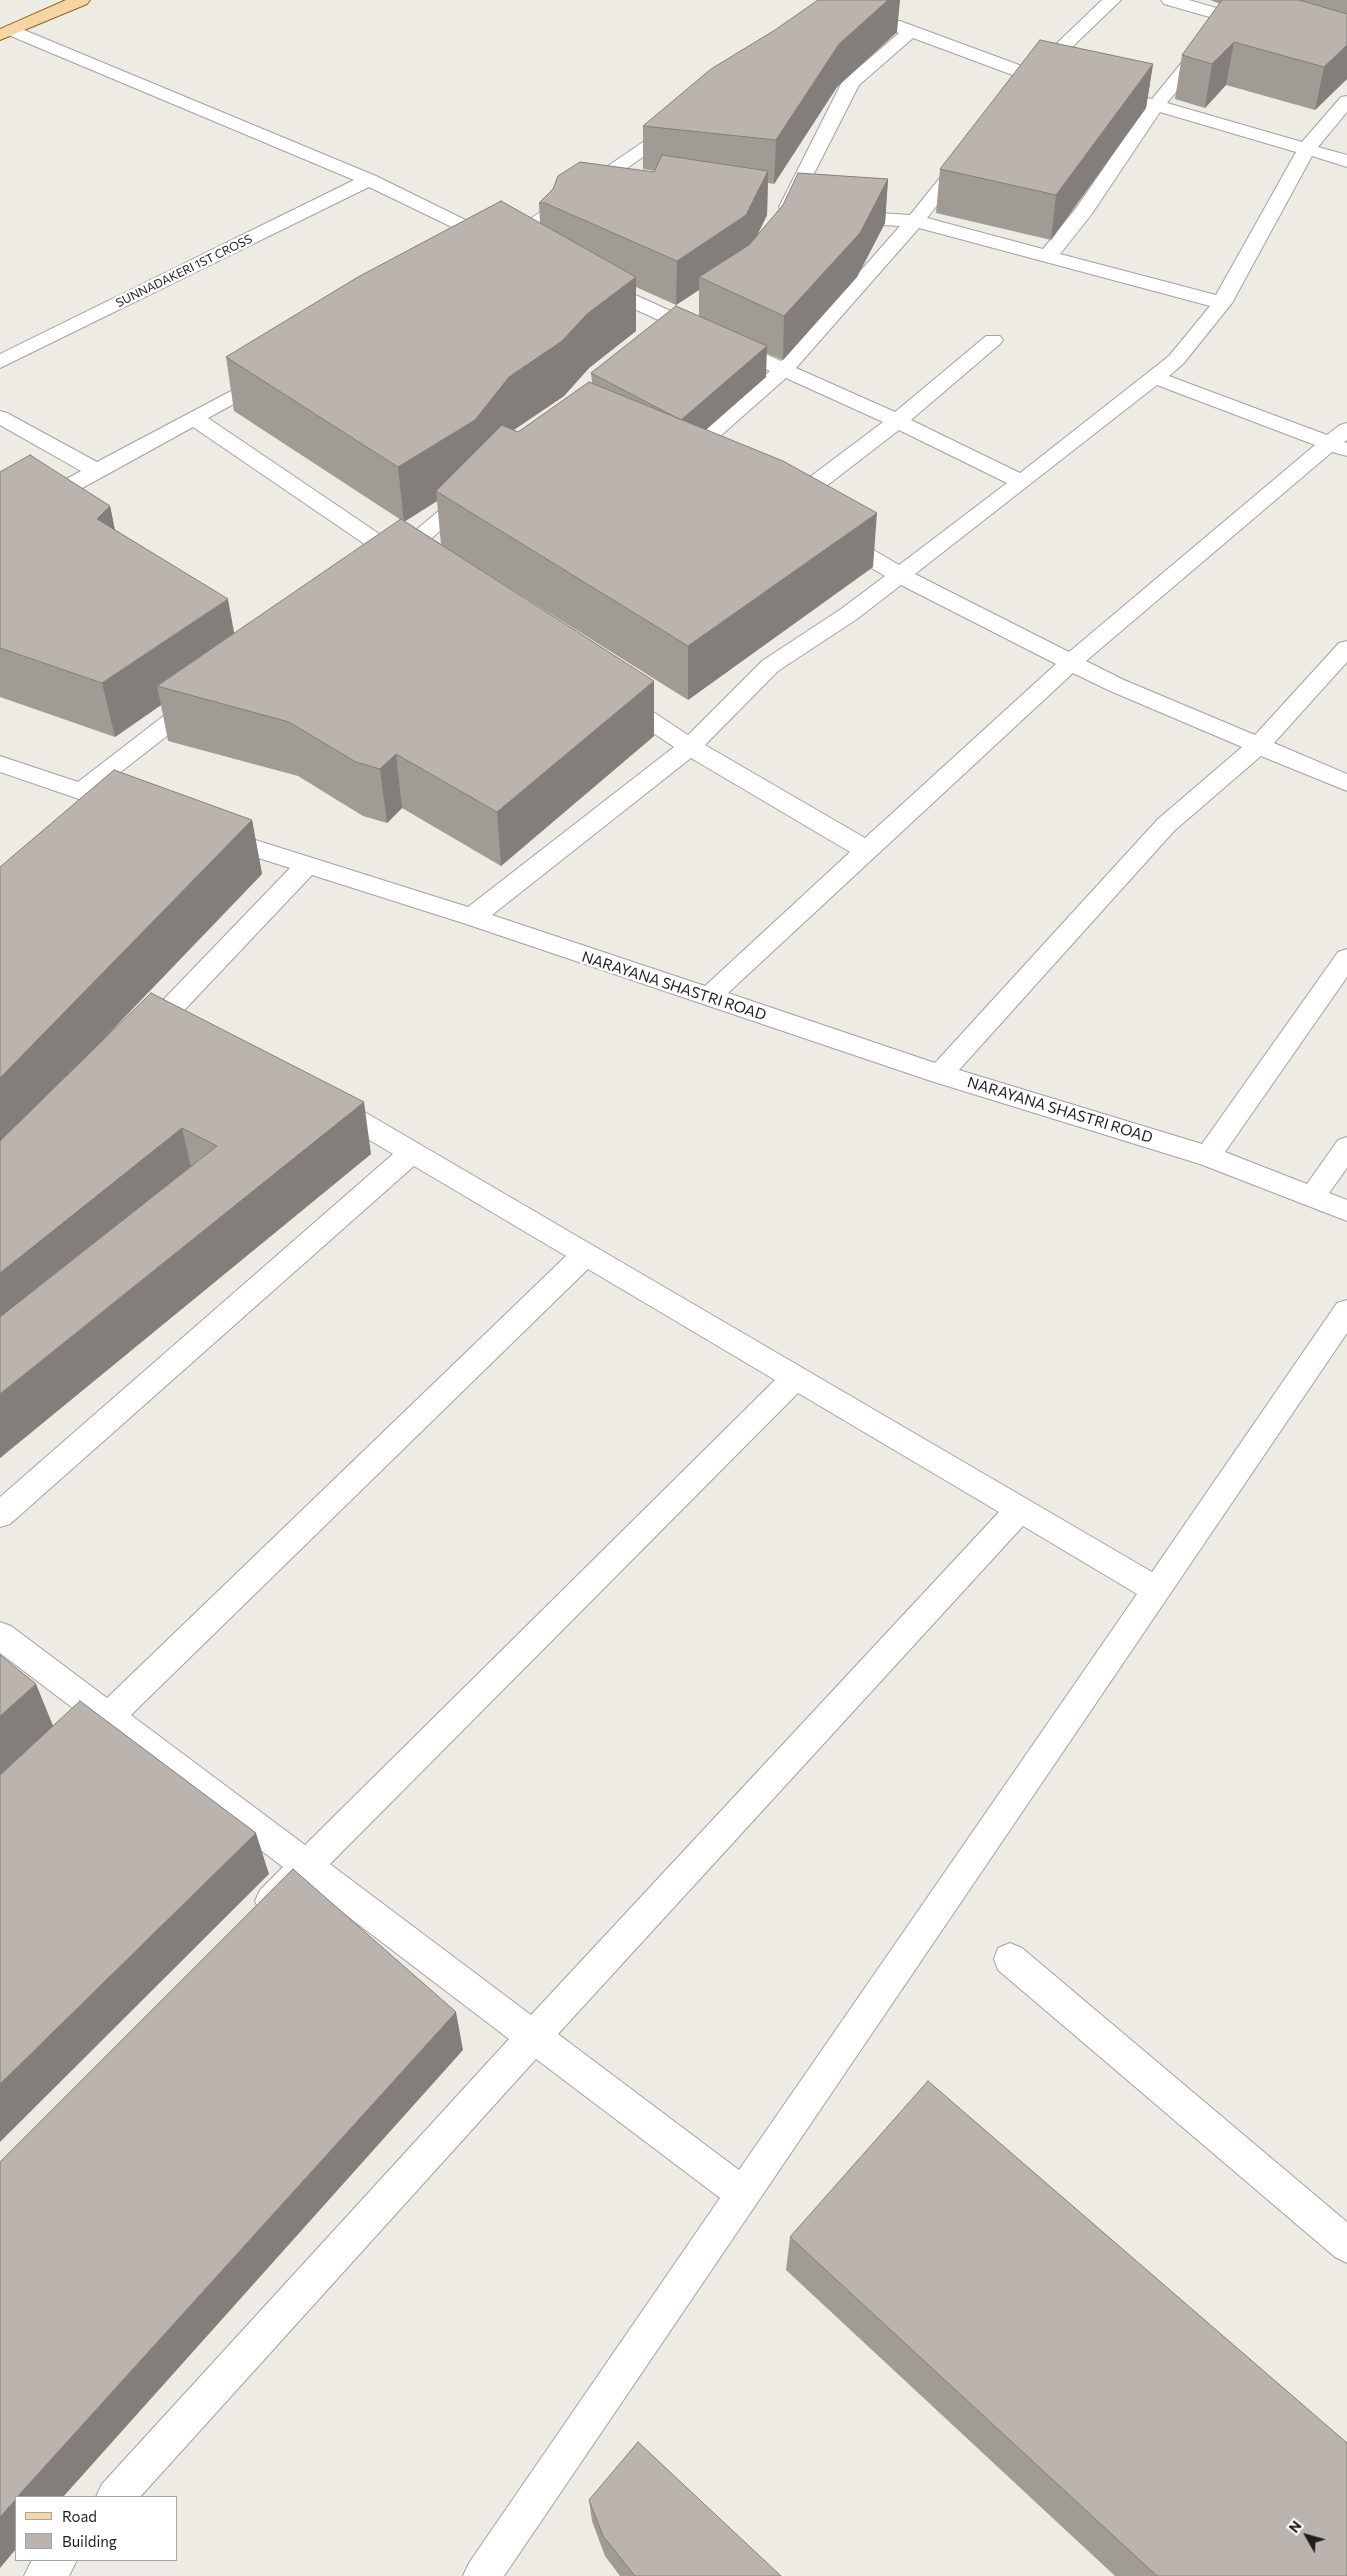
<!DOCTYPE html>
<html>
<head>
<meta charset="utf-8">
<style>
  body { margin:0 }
  #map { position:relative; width:1347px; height:2576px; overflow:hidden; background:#eeebe5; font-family:Commissioner,sans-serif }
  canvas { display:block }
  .legend { position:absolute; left:15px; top:2496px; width:162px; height:65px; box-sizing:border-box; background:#fff; border:1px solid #a5a5a5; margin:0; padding:6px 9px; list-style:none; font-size:15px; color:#1e1e1e }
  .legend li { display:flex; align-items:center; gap:10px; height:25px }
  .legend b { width:25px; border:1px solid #a5a5a5 }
  .north { position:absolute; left:1282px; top:2511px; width:50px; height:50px; -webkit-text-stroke:4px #fff; paint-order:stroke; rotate:308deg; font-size:14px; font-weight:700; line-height:20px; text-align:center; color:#1e1e1e }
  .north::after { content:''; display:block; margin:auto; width:18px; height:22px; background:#1e1e1e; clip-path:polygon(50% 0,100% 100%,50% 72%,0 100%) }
</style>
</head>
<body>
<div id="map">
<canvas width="1347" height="2576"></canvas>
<ul class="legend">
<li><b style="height:6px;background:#f4d5a3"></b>Road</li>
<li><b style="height:14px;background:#bbb4ae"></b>Building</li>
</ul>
<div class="north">N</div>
</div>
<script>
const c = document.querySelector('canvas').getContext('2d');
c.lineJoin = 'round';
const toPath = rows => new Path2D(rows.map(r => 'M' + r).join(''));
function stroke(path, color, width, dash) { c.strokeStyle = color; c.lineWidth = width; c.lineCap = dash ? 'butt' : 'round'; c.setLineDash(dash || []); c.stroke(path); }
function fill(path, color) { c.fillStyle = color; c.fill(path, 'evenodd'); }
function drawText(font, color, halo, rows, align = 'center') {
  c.font = font + ' Commissioner,sans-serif'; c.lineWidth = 5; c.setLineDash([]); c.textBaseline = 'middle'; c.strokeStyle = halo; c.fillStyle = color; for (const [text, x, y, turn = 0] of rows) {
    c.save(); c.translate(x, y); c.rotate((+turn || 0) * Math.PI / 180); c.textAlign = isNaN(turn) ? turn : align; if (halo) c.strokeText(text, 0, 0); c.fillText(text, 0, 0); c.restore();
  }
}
const minor = toPath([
  [1102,0,1121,0,1044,74,1057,77,1060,81,1057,85,1051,86,1026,80,913,38,859,85,795,211,788,213,781,211,779,207,842,82,899,33,888,29,885,25,888,21,900,21,1030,69,1102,0],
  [1161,0,1189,0,1254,19,1257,23,1254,27,1248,28,1164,4,1161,0],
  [12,25,376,176,502,238,668,125,674,124,680,125,683,129,514,247,507,249,499,245,487,244,369,187,0,368,0,354,354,180,6,34,3,30,6,26,12,25],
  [1202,44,1208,45,1211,49,1167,103,1302,142,1341,97,1347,96,1347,112,1318,147,1347,155,1347,167,1312,156,1232,303,1183,364,1169,376,1327,435,1340,425,1347,423,1347,440,1344,442,1347,443,1347,456,1332,452,1086,661,1124,680,1255,735,1339,643,1347,641,1347,662,1274,743,1347,774,1347,791,1261,756,1174,831,959,1070,1202,1144,1338,952,1347,949,1347,977,1225,1152,1307,1184,1338,1140,1347,1137,1347,1168,1329,1193,1347,1200,1347,1221,1200,1164,931,1081,463,923,312,875,157,1039,148,1041,139,1039,135,1032,139,1025,290,868,214,844,210,838,214,832,222,830,230,832,468,907,674,747,616,708,613,703,616,698,624,695,632,698,688,735,762,661,841,609,885,576,834,546,831,541,834,536,842,534,850,536,899,565,1007,483,899,430,798,508,790,510,782,508,779,503,782,498,883,422,786,378,692,461,685,463,678,461,675,457,678,453,770,371,595,291,592,287,595,283,609,283,781,361,900,226,848,223,841,221,839,217,841,213,848,211,910,215,955,159,962,157,969,159,971,163,927,218,1043,249,1077,207,1145,108,1104,99,1101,95,1104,91,1110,90,1152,99,1196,45,1202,44],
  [1160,112,1296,152,1216,295,1060,254,1091,215,1160,112],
  [919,228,1210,306,1169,356,1020,473,911,420,1000,344,1003,340,1000,336,986,336,895,412,796,368,919,228],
  [1157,385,1315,445,1069,652,915,574,1157,385],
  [901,585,1056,664,865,838,705,745,778,671,857,619,901,585],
  [1073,673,1108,690,1242,747,1158,819,935,1063,728,993,1073,673],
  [691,758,850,852,705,986,492,915,691,758],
  [265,373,272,375,275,379,272,383,208,418,397,546,460,493,467,491,474,493,478,498,411,556,414,560,411,565,395,566,387,564,385,558,193,427,8,529,0,531,0,515,81,471,0,425,0,411,7,413,97,462,265,373],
  [196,694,204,697,207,702,204,707,99,789,130,799,134,805,130,811,122,813,114,811,0,772,0,756,78,782,188,697,196,694],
  [335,1097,344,1100,1152,1572,1337,1303,1347,1300,1347,1333,504,2576,463,2576,469,2563,720,2198,536,2059,140,2497,96,2497,102,2484,509,2039,308,1886,282,1912,271,1916,260,1912,255,1901,260,1890,283,1867,110,1736,95,1744,84,1740,79,1730,86,1718,0,1653,0,1622,11,1626,107,1698,566,1256,414,1166,10,1524,0,1527,0,1497,393,1154,326,1114,322,1107,326,1100,335,1097],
  [588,1269,775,1380,305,1845,131,1715,588,1269],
  [798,1393,999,1512,531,2015,330,1864,798,1393],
  [1023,1526,1137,1594,739,2170,558,2034,1023,1526],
  [1010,1943,1022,1948,1347,2222,1347,2263,1335,2257,998,1970,994,1959,998,1948,1010,1943],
  [32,2560,77,2560,69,2576,24,2576,32,2560]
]);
const major = toPath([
  [66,0,90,0,87,4,0,40,0,29,66,0]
]);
const wall = toPath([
  [1210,0,1347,0,1347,79,1315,110,1226,85,1205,108,1175,99,1182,55,1220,4],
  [897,32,837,87,774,184,768,183,767,215,758,234,888,179,885,223,857,277,783,360,766,353,766,377,706,430,873,567,688,700,479,569,654,736,501,866,402,808,387,823,363,816,298,776,168,741,161,705,115,737,0,697,0,472,110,506,115,530,234,634,401,520,234,411,226,357,540,223,539,203,654,172,655,171,643,169,643,126],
  [636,287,676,305,699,290,699,316,591,373,592,383,518,432,514,430,564,396,589,368,636,331],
  [437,501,441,544,404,521],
  [1153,64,1146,108,1051,240,936,213,940,169],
  [252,820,262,874,92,1051,371,1154,0,1458,0,867],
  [790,2237,1347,2576,1115,2576,786,2270],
  [589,2500,781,2576,620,2576,605,2556,592,2521]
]);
const shadedWall = toPath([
  [888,0,900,0,897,32,837,87,774,184,776,140,839,44],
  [1234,42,1226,85,1205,108,1212,64],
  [1347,45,1347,79,1315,110,1324,67],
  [1153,64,1146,108,1051,240,1056,195],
  [768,171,767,215,745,259,699,277,699,290,676,305,677,261],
  [888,179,885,223,857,277,783,360,784,316],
  [636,277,636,331,589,368,564,396,512,431,436,491,437,501,404,522,398,467,587,314],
  [767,346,766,377,680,452,680,420],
  [110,506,121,560,97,519],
  [877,513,873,567,688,700,688,646],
  [228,599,238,654,157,686,161,705,115,737,102,683],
  [654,681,654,736,501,866,497,812],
  [396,754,402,808,387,823,380,769],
  [252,820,262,874,0,1147,0,1078],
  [364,1102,371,1154,0,1458,0,1394],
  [182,1128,194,1180,0,1337,0,1273],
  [36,1684,54,1728,0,1778,0,1716],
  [256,1833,269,1874,0,2142,0,2084],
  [456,2012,463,2050,63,2497,17,2497],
  [16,2499,16,2549,0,2568,0,2517]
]);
const building = toPath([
  [818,0,888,0,839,44,776,140,643,126,711,69,775,30,818,0],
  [1222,0,1299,0,1347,14,1347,45,1324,67,1234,42,1212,64,1182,55,1222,0],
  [1040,40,1153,64,1056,195,940,169,1040,40],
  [662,155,768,171,746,215,677,261,545,203,539,203,553,189,558,176,580,162,654,172,662,155],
  [798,173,888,179,860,233,784,316,699,277,749,245,783,205,798,173],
  [501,201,636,277,587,314,562,341,509,377,475,420,398,467,226,357,358,277,501,201],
  [676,306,767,346,681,420,591,373,676,306],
  [589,382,783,461,877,513,688,646,436,491,502,425,518,432,589,382],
  [30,455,110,506,97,519,228,599,102,683,0,648,0,472,30,455],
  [401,519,654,681,497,812,396,754,380,769,356,762,289,722,157,686,401,519],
  [114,770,252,820,0,1078,0,867,114,770],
  [151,993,364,1102,0,1394,0,1317,217,1146,182,1128,0,1273,0,1141,151,993],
  [0,1655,36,1684,0,1716,0,1655],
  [80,1701,256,1833,0,2084,0,1775,80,1701],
  [293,1869,456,2012,17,2497,16,2497,16,2499,0,2517,0,2162,293,1869],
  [928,2081,1347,2443,1347,2576,1157,2576,790,2237,928,2081],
  [638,2442,781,2576,635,2576,603,2536,589,2500,638,2442]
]);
const farStreetnames = [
  ["SUNNADAKERI 1ST CROSS",184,271,-26]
];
const streetNames = [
  ["NARAYANA SHASTRI ROAD",674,986,18],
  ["NARAYANA SHASTRI ROAD",1060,1110,17]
];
stroke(minor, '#a2a2a2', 2);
stroke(major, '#8c670c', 2);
fill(minor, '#fff');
fill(major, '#f4d5a3');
fill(wall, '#a19b96');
fill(shadedWall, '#837e7a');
fill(building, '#bbb4ae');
stroke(building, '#837e7a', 1);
drawText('12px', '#1e1e1e', '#fff', farStreetnames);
drawText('15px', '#1e1e1e', '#fff', streetNames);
</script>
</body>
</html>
